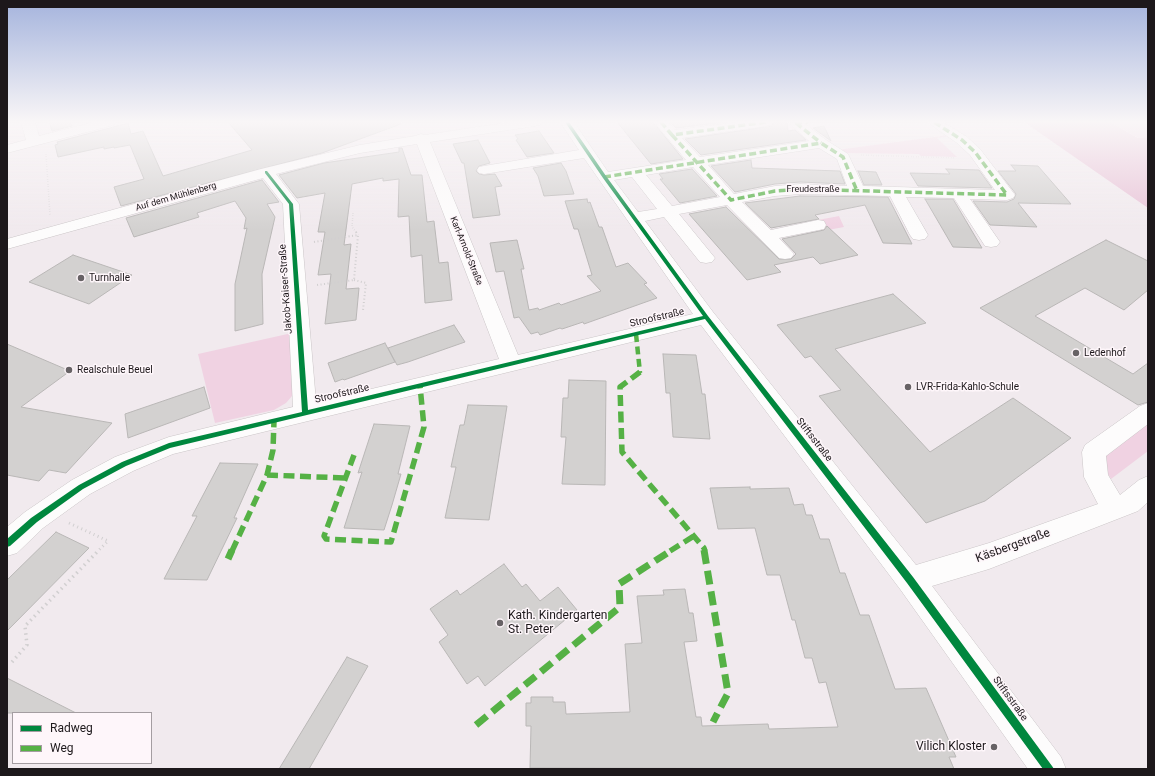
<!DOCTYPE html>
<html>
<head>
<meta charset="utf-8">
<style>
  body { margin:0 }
  #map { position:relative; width:1155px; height:776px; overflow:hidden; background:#f1eaee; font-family:Roboto,sans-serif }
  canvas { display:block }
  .frame { position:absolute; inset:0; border:8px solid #1d181b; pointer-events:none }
  .legend { position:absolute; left:12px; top:712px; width:140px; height:52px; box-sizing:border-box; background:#fef6fa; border:1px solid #a49da1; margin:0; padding:5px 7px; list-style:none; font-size:12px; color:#1d181b }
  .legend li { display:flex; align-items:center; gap:8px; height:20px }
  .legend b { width:20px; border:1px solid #a49da1 }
</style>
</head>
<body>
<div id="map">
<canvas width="1155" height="776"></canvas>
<div class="frame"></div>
<ul class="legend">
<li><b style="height:5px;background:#00873e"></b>Radweg</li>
<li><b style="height:5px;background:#55b145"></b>Weg</li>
</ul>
</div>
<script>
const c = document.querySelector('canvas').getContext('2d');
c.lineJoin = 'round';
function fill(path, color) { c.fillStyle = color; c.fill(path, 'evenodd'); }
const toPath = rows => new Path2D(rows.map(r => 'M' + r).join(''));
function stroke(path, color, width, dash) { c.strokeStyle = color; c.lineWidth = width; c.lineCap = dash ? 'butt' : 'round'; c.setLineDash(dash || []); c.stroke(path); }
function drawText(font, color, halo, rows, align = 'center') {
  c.font = font + ' Roboto,sans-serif'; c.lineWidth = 3; c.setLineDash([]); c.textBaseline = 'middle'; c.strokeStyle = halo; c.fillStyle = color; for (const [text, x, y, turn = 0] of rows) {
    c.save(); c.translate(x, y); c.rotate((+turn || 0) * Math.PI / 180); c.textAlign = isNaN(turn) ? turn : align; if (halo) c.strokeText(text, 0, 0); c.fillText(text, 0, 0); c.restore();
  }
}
const green = toPath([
  [1110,122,1148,122,1148,137,1138,138],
  [949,135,951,136,937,138,957,157,921,156,919,154,841,153,836,150],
  [839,216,844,227,828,230,818,220],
  [292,333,295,388,292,396,286,403,274,410,215,423,198,354],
  [1148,423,1148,451,1111,479,1102,464,1106,453]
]);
const forest = toPath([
  [1024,122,1110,122,1138,138,1148,137,1148,208]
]);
const building = toPath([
  [49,122,70,122,72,126,52,131,49,122],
  [228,122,401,122,401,124,322,153,121,206,114,187,144,179,130,145,114,148,114,147,104,149,104,147,58,157,55,145,58,144,57,142,128,123,131,134,143,131,163,176,252,150,228,122],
  [617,122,653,122,683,159,651,164,617,122],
  [670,122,727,122,676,128,670,122],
  [774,122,787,122,788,131,795,130,806,140,701,155,685,139,766,127,772,126,774,122],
  [824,126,831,141,813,128,824,126],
  [539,131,554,153,527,157,516,140,518,139,515,135,539,131],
  [478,140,490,163,479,166,476,171,479,174,484,175,495,174,502,186,495,187,500,215,473,218,464,163,462,163,453,144,478,140],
  [399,148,402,148,411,175,422,175,427,222,434,221,439,263,448,262,452,300,425,303,422,255,411,257,409,216,398,217,399,179,383,181,383,178,352,184,344,245,351,244,346,289,359,288,356,320,325,324,331,274,318,275,325,232,318,232,325,193,297,198,279,175,324,163,399,152,399,148],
  [751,160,752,168,840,171,845,184,800,182,775,184,735,192,711,166,751,160],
  [561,163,566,171,574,194,544,196,538,176,533,168,561,163],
  [1011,165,1038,166,1071,204,1018,203,1037,227,990,225,973,201,1007,202,1014,199,1016,194,998,171,1016,171,1011,165],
  [692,169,717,196,680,203,660,179,663,179,659,174,692,169],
  [946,169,979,170,992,188,918,186,910,173,950,174,946,169],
  [858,171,876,172,882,185,864,185,858,171],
  [262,180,279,202,267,204,275,217,262,274,263,324,235,331,235,284,247,228,244,229,246,218,235,201,197,213,199,217,134,237,126,218,262,180],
  [800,196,888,197,912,244,883,243,865,205,815,215,819,219,771,228,745,203,800,196],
  [587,199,588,203,590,202,599,227,602,227,616,267,628,263,647,283,644,284,657,298,584,324,583,322,562,329,560,328,540,335,538,332,531,334,519,317,514,318,504,271,496,272,490,243,517,240,524,269,521,269,529,310,538,308,539,310,559,303,561,305,601,291,587,276,592,275,578,229,574,229,565,201,587,199],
  [925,199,953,199,982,248,953,247,925,199],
  [726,207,779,259,791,259,796,254,782,239,824,230,827,226,858,255,820,264,813,257,774,265,781,272,747,280,689,214,726,207],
  [1106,240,1148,261,1148,290,1124,310,1085,288,1035,316,1133,374,1148,363,1148,402,1138,405,980,308,1106,240],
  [73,255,132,275,89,304,29,282,73,255],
  [893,294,926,323,835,349,930,452,1013,398,1071,438,985,501,926,523,819,396,841,390,811,356,805,358,777,325,893,294],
  [454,325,465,342,408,362,397,365,388,348,454,325],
  [385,343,395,362,344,380,343,379,335,382,328,363,385,343],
  [7,344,70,371,21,407,112,423,66,473,49,470,39,481,7,475,7,344],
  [663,354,696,355,702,394,705,394,710,439,673,437,670,393,666,393,663,354],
  [569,380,606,381,605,485,562,484,566,437,561,437,563,398,568,398,569,380],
  [204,387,210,408,128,438,125,414,204,387],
  [468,405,507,406,489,520,445,518,456,467,451,467,460,425,464,425,468,405],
  [374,424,410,426,398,474,401,474,392,505,384,530,344,528,362,472,358,473,374,424],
  [220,463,258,464,234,518,237,518,207,580,164,579,197,516,192,516,220,463],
  [750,487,750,489,789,488,794,505,803,504,806,515,812,515,820,539,829,539,840,573,845,573,860,615,869,615,895,689,926,688,956,757,949,757,954,769,530,768,531,726,526,726,526,703,531,703,531,697,553,697,553,702,565,702,566,714,630,712,625,644,642,643,637,596,664,595,663,590,685,589,689,613,693,613,697,641,684,642,696,717,701,717,702,726,768,724,769,729,838,727,826,682,819,683,812,658,805,658,795,620,792,620,780,575,767,575,755,528,718,529,710,488,750,487],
  [56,532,89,548,7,631,7,580,56,532],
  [504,564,522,587,526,584,540,601,558,587,577,610,485,686,478,676,467,684,439,642,448,635,430,609,457,590,460,595,504,564],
  [347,657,368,666,309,769,279,769,347,657],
  [7,678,76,713,7,713,7,678]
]);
const pathFar3 = toPath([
  [46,154,50,215],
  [861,155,956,158],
  [353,213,352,227,357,233]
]);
const pathFar2 = toPath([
  [356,232,358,235],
  [314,242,358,235,354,280,317,285],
  [354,280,366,283,363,310]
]);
const pathFar1 = toPath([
  [69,523,108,541,98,551]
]);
const path = toPath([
  [12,662,27,645,25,626,99,550]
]);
const minor = toPath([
  [21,122,35,122,39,136,94,122,116,122,114,125,7,153,7,145,26,140,21,122],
  [510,122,542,122,540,125,535,126,430,142,518,355,693,314,584,158,484,174,479,173,477,170,479,167,484,166,579,150,560,122,574,122,608,172,686,160,654,122,668,122,675,130,738,122,773,122,771,125,766,126,682,138,700,157,809,141,789,123,803,122,826,140,848,154,863,186,995,190,970,155,957,143,927,122,943,122,967,137,980,149,1015,195,1013,198,1007,200,970,199,1000,242,997,246,991,247,985,246,954,198,906,197,928,235,925,239,919,240,913,239,910,235,890,196,800,194,775,196,742,202,771,230,818,220,824,221,826,225,824,229,779,238,794,254,791,258,785,259,779,258,727,205,679,214,715,258,712,262,706,263,700,262,664,217,645,221,713,312,916,565,989,543,1098,504,1084,477,1082,452,1085,445,1140,406,1148,403,1148,424,1106,456,1108,475,1120,495,1139,480,1148,476,1148,502,1138,511,989,569,932,586,1061,757,1066,769,1028,769,900,589,701,325,173,454,133,471,90,494,43,528,17,553,7,556,7,527,25,512,72,480,115,457,169,437,293,407,283,204,263,178,7,249,7,239,261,169,360,145,415,136,421,134,425,135,510,122],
  [417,144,499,359,316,402,299,204,276,174,360,153,417,144],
  [819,148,837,159,847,186,800,184,775,186,734,194,708,165,819,148],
  [693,167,720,197,672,206,646,175,693,167],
  [632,177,657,209,638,212,614,180,632,177]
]);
const quietFar3 = toPath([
  [661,122,672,135,766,122],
  [795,123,808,122],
  [796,123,821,143],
  [672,135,731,200,775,191,800,189,1007,195,975,152,962,140,934,122],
  [604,177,821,143,843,157,857,191]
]);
const quietFar2 = toPath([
  [636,334,640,373]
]);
const quietFar1 = toPath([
  [640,372,620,387,622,452,704,548,705,551],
  [354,455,324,536,326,539,391,542,424,427,420,386],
  [267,475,346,478],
  [232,551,267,475,273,450,274,421],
  [670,551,694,536]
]);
const quiet = toPath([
  [704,550,728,693,713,722],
  [228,559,232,550],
  [476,725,620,607,619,584,672,550]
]);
const cycleway = toPath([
  [565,122,569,122,606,176,708,316,913,577,1052,766,1054,769,1043,769,907,583,705,319,170,448,126,466,83,489,37,522,10,546,7,547,7,539,31,518,79,485,122,462,169,443,302,412,289,204,265,173,265,171,267,171,293,204,308,410,703,316,603,178,565,122]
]);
const markers = [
  [81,278,4,"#676265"],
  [1076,353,4,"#676265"],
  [69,370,4,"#676265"],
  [908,387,4,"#676265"],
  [500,623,4,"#676265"],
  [994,747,4,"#676265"]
];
const farStreetnames = [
  ["Freudestraße",813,190],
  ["Auf dem Mühlenberg",176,197,-16],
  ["Karl-Arnold-Straße",466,251,68]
];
const poiNames = [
  ["Turnhalle",89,278],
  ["Ledenhof",1084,353],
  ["Realschule Beuel",77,370],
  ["LVR-Frida-Kahlo-Schule",916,387]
];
const streetNames = [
  ["Jakob-Kaiser-Straße",286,289,-94],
  ["Stroofstraße",657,318,-13],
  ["Stroofstraße",342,394,-13],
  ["Stiftsstraße",814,440,52],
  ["Stiftsstraße",1010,699,54]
];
const nearStreetnames = [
  ["Käsbergstraße",1013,546,-20]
];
const nearPoinames = [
  ["Kath. Kindergarten",508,616],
  ["St. Peter",508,630],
  ["Vilich Kloster",986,747,"right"]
];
fill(green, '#f0d2e2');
fill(forest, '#e8c3d7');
fill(building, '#d3d1d0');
stroke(building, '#b9b7b6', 1);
stroke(minor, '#cac5c7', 1);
stroke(pathFar3, '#d1cfd0', 1.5, [0.5, 2]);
stroke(pathFar2, '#d1cfd0', 2, [1, 2.5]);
stroke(pathFar1, '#d1cfd0', 3, [1, 3.5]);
stroke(path, '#d1cfd0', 3.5, [1.5, 4]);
fill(minor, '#fdfcfc');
stroke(quietFar3, '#55b145', 3.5, [7, 3.5]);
stroke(quietFar2, '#55b145', 4.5, [8, 4.5]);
stroke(quietFar1, '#55b145', 5.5, [11, 5.5]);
stroke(quiet, '#55b145', 7, [14, 7]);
fill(cycleway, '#00873e');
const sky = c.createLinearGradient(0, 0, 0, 230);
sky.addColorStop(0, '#a5b4dd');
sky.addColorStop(0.53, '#f9f6f7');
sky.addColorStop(1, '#f9f6f700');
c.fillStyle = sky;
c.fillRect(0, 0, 1155, 230);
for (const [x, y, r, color] of markers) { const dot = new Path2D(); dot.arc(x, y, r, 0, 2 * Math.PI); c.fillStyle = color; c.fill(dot); stroke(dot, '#fef6fa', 1.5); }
drawText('9px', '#1d181b', '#fef6fa', farStreetnames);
drawText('10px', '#1d181b', '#fef6fa', poiNames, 'left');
drawText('10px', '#1d181b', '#fef6fa', streetNames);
drawText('12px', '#1d181b', '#fef6fa', nearStreetnames);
drawText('12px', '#1d181b', '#fef6fa', nearPoinames, 'left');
</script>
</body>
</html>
